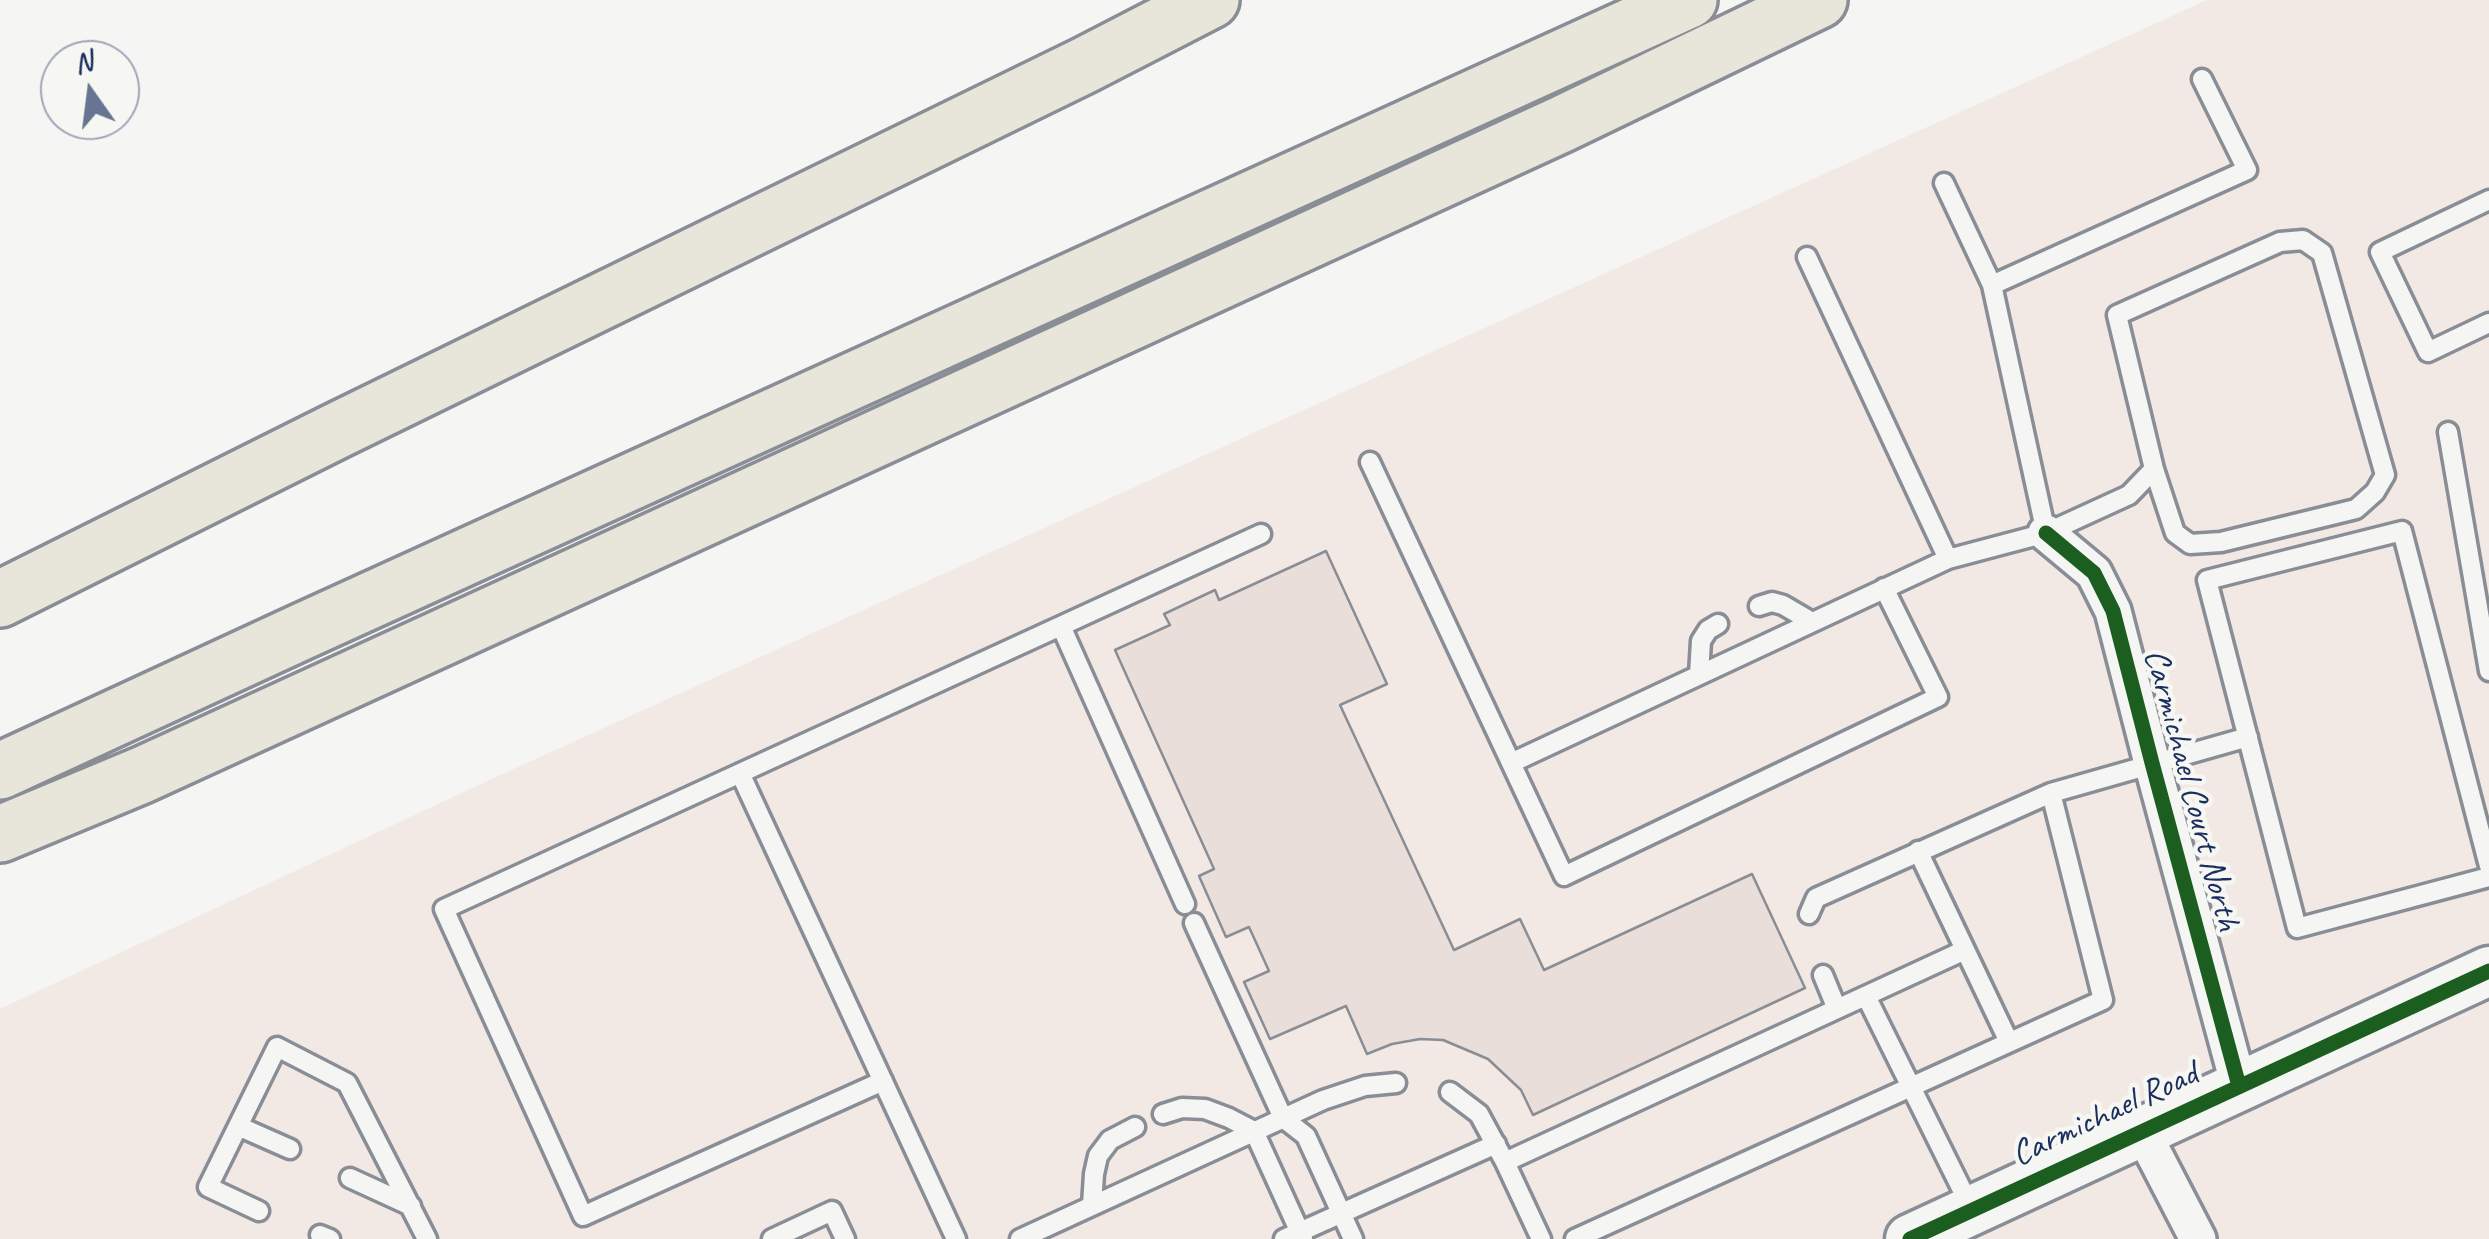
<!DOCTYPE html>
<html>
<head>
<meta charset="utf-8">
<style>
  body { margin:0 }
  #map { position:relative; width:2489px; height:1239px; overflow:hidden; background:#f5f5f3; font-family:Caveat,sans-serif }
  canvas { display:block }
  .north { position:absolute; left:40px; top:40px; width:100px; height:100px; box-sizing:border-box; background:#f6f6f2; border:2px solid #9ea6b7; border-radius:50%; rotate:346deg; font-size:28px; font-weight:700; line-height:40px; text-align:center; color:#1b2f5e }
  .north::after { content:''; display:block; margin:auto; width:35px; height:45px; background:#677492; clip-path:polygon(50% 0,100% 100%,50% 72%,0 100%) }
</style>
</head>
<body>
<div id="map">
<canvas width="2489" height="1239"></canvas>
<div class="north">N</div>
</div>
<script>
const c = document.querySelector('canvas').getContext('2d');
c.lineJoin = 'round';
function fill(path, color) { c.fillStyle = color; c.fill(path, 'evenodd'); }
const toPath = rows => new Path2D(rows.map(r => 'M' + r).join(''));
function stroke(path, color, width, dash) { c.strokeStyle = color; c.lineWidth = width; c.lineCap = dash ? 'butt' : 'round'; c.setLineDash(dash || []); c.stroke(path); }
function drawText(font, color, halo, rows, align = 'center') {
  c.font = font + ' Caveat,sans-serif'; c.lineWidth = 9; c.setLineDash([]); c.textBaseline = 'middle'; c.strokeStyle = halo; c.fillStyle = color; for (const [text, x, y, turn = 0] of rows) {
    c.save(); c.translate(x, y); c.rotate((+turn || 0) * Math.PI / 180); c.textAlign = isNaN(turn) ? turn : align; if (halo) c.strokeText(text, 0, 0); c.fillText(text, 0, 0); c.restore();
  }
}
const built = toPath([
  [2207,0,2489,0,2489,1239,0,1239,0,1009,496,777]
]);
const building = toPath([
  [1326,551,1387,684,1340,705,1454,950,1520,919,1544,970,1752,874,1805,988,1533,1115,1521,1090,1488,1059,1443,1040,1420,1039,1392,1044,1367,1054,1346,1006,1270,1039,1244,982,1269,971,1249,927,1226,937,1199,876,1214,869,1115,650,1170,625,1164,614,1215,590,1219,600,1326,551]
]);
const lane = toPath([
  [1944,183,1992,285],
  [2489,200,2380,252,2428,352,2489,323],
  [1807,257,1948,559],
  [2448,432,2489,671],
  [1370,462,1564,876,1938,697,1884,588],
  [2046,533,1992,285,2247,170,2202,79],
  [1759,606,1772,602,1783,605,1812,622],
  [1061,626,1185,904],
  [1699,675,1701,641,1708,630,1718,624],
  [1511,763,1948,559,2046,533,2129,495,2154,469,2117,315,2280,242,2303,240,2322,253,2385,475,2375,492,2356,509,2221,542,2190,544,2175,533,2154,469],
  [740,773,956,1239],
  [1918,851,2009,1042],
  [2489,866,2402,531,2207,580,2297,928,2489,877],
  [1809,914,1816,898,2051,793,2248,737],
  [1194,923,1283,1118,1306,1136,1353,1239],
  [1823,975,1837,1009],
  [1866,996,1972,1210],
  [883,1081,583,1216,444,909,1261,534],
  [1450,1092,1479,1114,1505,1162,1541,1239],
  [1163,1114,1182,1108,1205,1109,1229,1118,1254,1131,1303,1239],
  [238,1126,290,1149],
  [1505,1162,1965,950],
  [350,1178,411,1206],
  [1092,1205,1094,1174,1098,1156,1110,1140,1135,1127],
  [259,1211,208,1187,277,1047,347,1083,427,1239],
  [320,1235,330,1239],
  [772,1239,832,1211,845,1239],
  [1020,1239,1323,1100,1365,1086,1396,1083],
  [1284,1239,1496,1144],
  [1575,1239,2103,1000,2051,793]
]);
const street = toPath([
  [2046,533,2094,573,2113,611,2152,763,2239,1086],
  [2142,1131,2198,1239]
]);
const secondary = toPath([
  [1910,1239,2489,971]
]);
const highway = toPath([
  [0,599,338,430,1085,65,1211,0],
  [0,771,303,631,1689,0],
  [0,834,142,775,627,553,1562,124,1819,0]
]);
const cycleway = toPath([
  [2046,533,2094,573,2113,611,2152,763,2239,1086],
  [1910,1239,2489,971]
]);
const streetNames = [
  ["Carmichael Court North",2191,790,75],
  ["Carmichael Road",2105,1115,-25]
];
fill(built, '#f2e8e4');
fill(building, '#e9deda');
stroke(building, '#898d95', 2.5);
stroke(lane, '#898d95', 25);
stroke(street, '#898d95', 42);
stroke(secondary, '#898d95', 55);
stroke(highway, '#898d95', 62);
stroke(lane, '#f5f5f3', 18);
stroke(street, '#f5f5f3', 35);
stroke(secondary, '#f5f5f3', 48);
stroke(highway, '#e8e6da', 55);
stroke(cycleway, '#1b5e20', 15);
drawText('35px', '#1b2f5e', '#f6f6f2', streetNames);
</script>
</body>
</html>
